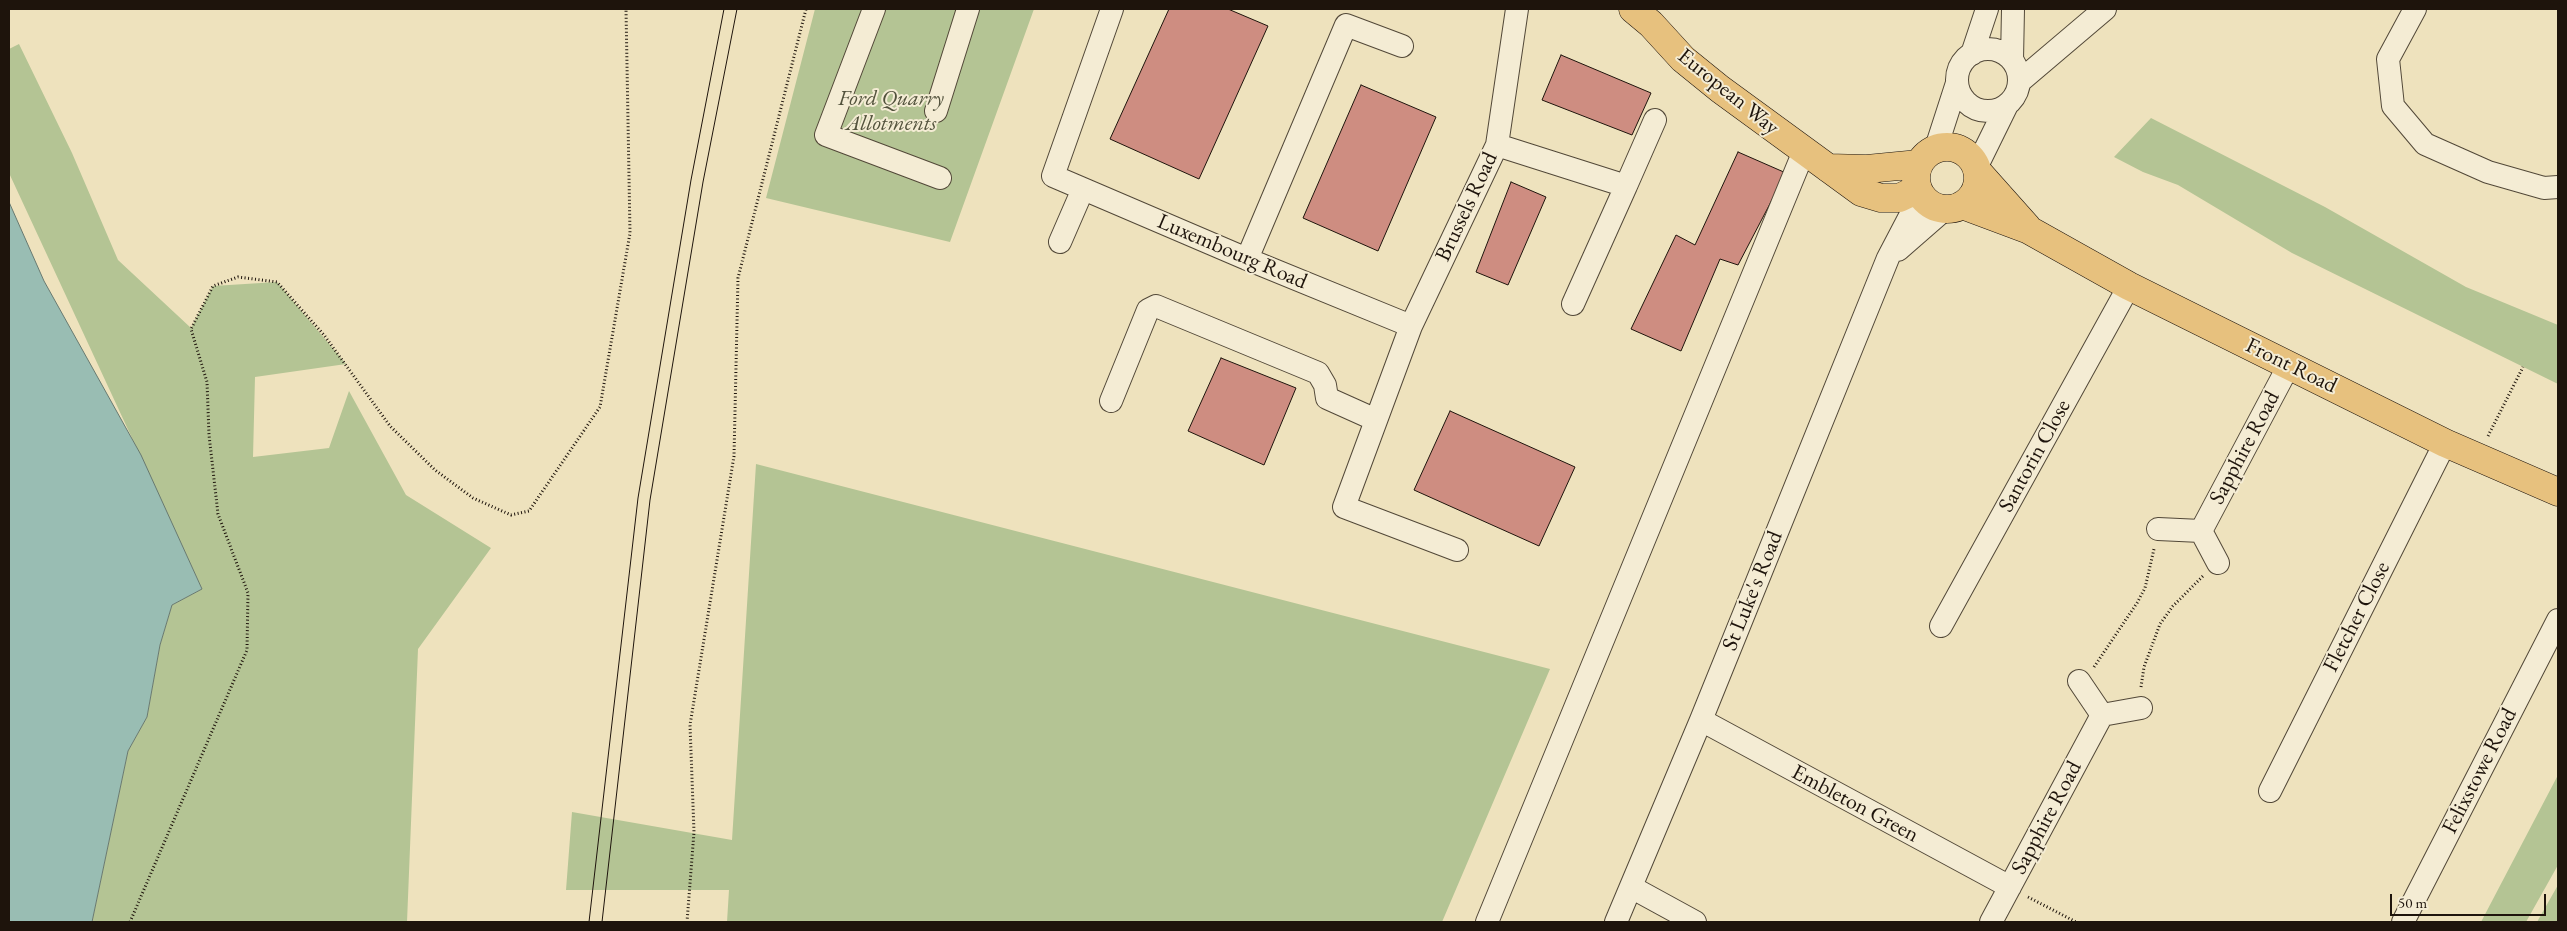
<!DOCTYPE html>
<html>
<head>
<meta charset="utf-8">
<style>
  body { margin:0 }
  #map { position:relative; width:2567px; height:931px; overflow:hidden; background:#eee2bd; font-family:"EB Garamond",serif }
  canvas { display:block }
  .frame { position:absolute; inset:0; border:10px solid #1e140c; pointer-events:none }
  .scale { position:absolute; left:2390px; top:894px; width:156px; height:22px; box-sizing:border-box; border:2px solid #1e140c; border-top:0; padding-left:6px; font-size:15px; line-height:18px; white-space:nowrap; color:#1e140c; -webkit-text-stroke:4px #f4ecd4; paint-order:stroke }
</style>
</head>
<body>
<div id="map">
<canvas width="2567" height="931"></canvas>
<div class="frame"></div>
<div class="scale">50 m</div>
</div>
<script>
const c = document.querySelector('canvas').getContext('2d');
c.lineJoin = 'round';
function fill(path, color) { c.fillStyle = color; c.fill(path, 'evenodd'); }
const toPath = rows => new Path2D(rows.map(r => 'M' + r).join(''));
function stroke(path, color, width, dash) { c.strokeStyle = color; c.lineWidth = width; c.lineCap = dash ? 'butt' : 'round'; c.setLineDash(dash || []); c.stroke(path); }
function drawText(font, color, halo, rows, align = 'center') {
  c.font = font + ' "EB Garamond",serif'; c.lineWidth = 4; c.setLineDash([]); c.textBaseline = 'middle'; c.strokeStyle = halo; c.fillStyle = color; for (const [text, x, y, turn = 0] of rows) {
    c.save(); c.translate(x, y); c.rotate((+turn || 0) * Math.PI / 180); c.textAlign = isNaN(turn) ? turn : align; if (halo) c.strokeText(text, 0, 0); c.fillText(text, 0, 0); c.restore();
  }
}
const green = toPath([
  [815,9,1034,9,950,242,766,198],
  [19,44,72,153,118,260,191,328,213,286,277,282,346,364,255,377,253,457,329,448,349,391,406,495,491,548,418,649,407,922,92,922,128,751,147,717,160,645,172,605,202,589,9,173,9,49],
  [2151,118,2325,207,2466,287,2558,325,2558,384,2292,253,2178,185,2143,172,2114,157],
  [756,464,1550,669,1442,922,727,922,729,890,566,890,572,812,732,840],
  [2558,775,2558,865,2526,922,2481,922],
  [2558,885,2558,922,2537,922]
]);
const water = toPath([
  [9,202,44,281,141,455,202,589,172,605,160,645,147,717,128,751,92,922,9,922,9,202]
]);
const building = toPath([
  [1169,9,1228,9,1268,26,1199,179,1110,139,1169,9],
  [1561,55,1651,93,1632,135,1542,100,1561,55],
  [1361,85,1436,117,1378,251,1303,218,1361,85],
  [1738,152,1786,173,1738,265,1720,259,1681,351,1631,329,1676,235,1695,245,1738,152],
  [1511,182,1546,197,1508,285,1476,272,1511,182],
  [1221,358,1296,388,1264,465,1188,431,1221,358],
  [1450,411,1575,467,1539,546,1414,490,1450,411]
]);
const path = toPath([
  [2488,436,2523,367],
  [2094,667,2137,603,2145,588,2154,549],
  [2141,687,2144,667,2160,624,2173,606,2203,576],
  [2028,897,2076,922],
  [130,922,247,650,248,593,218,514,209,435,207,382,191,329,213,286,238,277,277,282,324,335,390,426,435,470,473,498,511,515,529,511,600,407,630,233,626,9],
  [687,922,694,832,690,725,734,456,738,278,806,9]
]);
const minor = toPath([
  [874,9,826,135,940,178],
  [1112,9,1053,176,1247,259,1411,326],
  [2415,9,2388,59,2393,106,2425,144,2488,172,2544,188,2558,187],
  '1957 80a31 31 0 1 1 62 0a31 31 0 1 1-62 0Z',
  [1972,54,1987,9],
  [2012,60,2013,9],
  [2019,82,2105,9],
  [936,111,968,9],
  [1497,145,1626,186,1655,120],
  [1936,148,1957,83],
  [1977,166,2007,105],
  [1060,242,1083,189],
  [1898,250,1945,209],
  [1247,259,1346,25,1402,46],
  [1573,304,1626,186],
  [1111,401,1148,310,1156,306,1318,373,1325,385,1327,398,1376,420],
  [2158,529,2201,531,2218,563],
  [2201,531,2289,365],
  [1457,550,1344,507,1411,326,1497,145,1517,9],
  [1941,626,2129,286],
  [2079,681,2102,715,2141,708],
  [1701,720,2010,887],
  [2270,791,2445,443],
  [1631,887,1695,922],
  [1487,922,1804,151],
  [1616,922,1701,720,1888,258,1921,195],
  [1991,922,2102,715],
  [2403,922,2558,620]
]);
const major = toPath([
  [1633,9,1651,24,1683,59,1720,89,1861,192,1881,198,1899,198,1918,189],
  '1916 178a31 31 0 1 1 62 0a31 31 0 1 1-62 0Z',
  [1828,168,1867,169,1919,164],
  [1978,172,2027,227],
  [1962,205,2029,230,2129,286,2445,443,2558,492]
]);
const tram = toPath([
  [589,922,638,498,691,180,724,9],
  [602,922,650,500,703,182,737,9]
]);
const streetNames = [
  ["European Way",1728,92,39],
  ["Brussels Road",1467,207,-65],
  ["Luxembourg Road",1232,252,23],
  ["Front Road",2291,366,26],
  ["Sapphire Road",2245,448,-62],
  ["Santorin Close",2035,456,-61],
  ["St Luke's Road",1753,591,-68],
  ["Fletcher Close",2357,617,-63],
  ["Felixstowe Road",2480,771,-63],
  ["Embleton Green",1855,804,28],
  ["Sapphire Road",2047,818,-62]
];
const parkNames = [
  ["Ford Quarry",891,99],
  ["Allotments",891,124]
];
fill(green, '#b4c494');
fill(water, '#99bdb3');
stroke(water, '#687970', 1);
fill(building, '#ce8d81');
stroke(building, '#1e140c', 1);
stroke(minor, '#524838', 24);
stroke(major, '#1e140c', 29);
stroke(path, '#1e140c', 3, [1, 2.5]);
stroke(minor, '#f4ecd4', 22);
stroke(major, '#e7c17e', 28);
stroke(tram, '#1e140c', 1);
drawText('22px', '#1e140c', '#f4ecd4', streetNames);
drawText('italic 22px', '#52523c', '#f4ecd4', parkNames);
</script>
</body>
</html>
